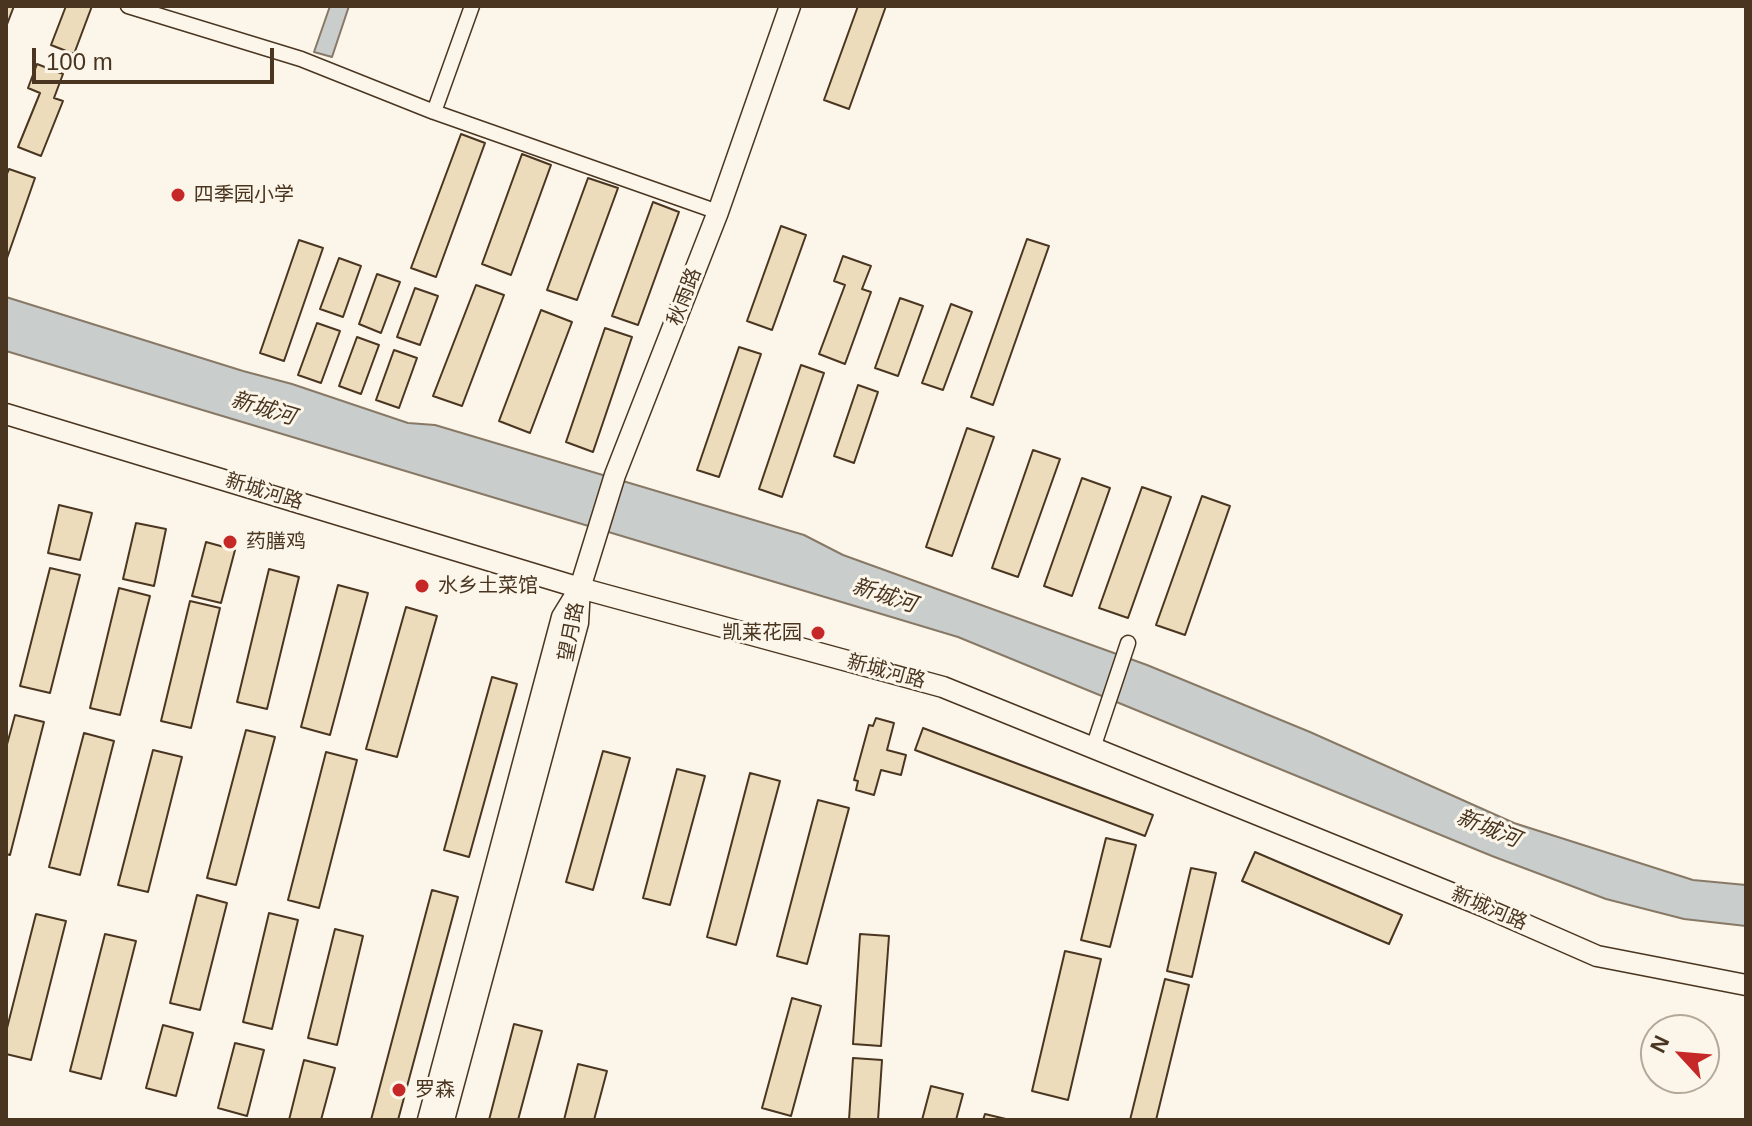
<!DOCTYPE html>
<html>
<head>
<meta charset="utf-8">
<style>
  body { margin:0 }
  #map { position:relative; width:1752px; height:1126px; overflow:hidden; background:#fbf6e9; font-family:Helvetica,sans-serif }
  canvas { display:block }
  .frame { position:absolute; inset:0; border:8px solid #4a3520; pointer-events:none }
  .north { position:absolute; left:1640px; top:1014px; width:80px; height:80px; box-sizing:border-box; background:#fbf6e9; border:2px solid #b4a999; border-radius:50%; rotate:296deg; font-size:22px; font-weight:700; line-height:32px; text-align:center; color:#4a3520 }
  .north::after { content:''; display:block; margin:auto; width:28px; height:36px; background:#c62828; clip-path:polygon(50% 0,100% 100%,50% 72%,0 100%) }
  .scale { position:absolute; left:32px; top:48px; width:242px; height:36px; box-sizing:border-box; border:4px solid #4a3520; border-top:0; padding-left:10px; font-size:24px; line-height:28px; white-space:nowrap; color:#4a3520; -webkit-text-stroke:6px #fbf6e9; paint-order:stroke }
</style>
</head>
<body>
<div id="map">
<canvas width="1752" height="1126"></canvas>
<div class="frame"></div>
<div class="north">N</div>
<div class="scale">100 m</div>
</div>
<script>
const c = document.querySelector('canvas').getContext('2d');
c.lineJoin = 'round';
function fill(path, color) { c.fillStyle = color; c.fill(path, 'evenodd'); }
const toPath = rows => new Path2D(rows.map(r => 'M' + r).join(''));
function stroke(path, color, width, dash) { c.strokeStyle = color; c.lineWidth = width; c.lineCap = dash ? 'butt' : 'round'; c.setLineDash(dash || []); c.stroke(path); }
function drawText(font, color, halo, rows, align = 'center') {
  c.font = font + ' Helvetica,"Noto Sans SC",sans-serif'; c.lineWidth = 6; c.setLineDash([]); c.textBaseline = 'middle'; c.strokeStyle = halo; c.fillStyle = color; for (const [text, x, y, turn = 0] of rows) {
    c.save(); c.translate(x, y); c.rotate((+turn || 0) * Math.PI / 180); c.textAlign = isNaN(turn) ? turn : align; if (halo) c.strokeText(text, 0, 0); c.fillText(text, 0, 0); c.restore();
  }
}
const water = toPath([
  [330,6,349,6,332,57,314,52,330,6],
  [6,297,243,371,292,384,408,423,435,425,804,535,843,555,1147,665,1310,732,1514,823,1693,880,1746,885,1746,926,1684,919,1606,899,1492,856,958,637,6,351,6,297]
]);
const building = toPath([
  [6,6,14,6,6,27,6,6],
  [66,6,92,6,74,54,51,45,66,6],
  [858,6,886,6,849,109,824,100,858,6],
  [37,64,63,74,54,98,63,101,41,156,18,147,40,93,28,88,37,64],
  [461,134,485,143,436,277,411,268,461,134],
  [522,154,551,165,511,275,482,264,522,154],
  [9,169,35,178,6,261,6,176,9,169],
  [588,178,618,188,577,300,547,290,588,178],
  [653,202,679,212,638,325,612,316,653,202],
  [781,226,806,235,772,330,747,321,781,226],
  [1027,239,1049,246,993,405,971,397,1027,239],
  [299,240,323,248,284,361,260,353,299,240],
  [843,256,871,266,862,289,871,292,845,364,819,354,845,285,834,281,843,256],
  [339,258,361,266,343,317,320,309,339,258],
  [377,274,400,282,381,333,359,324,377,274],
  [476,285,504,295,462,406,433,396,476,285],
  [415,288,438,296,420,345,397,337,415,288],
  [900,298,923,306,898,376,875,368,900,298],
  [951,304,972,312,943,390,922,383,951,304],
  [541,310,572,322,530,433,499,421,541,310],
  [317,323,340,331,321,383,298,375,317,323],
  [605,328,632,337,593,452,566,442,605,328],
  [357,337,379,345,361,394,339,386,357,337],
  [739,347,761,354,719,477,697,470,739,347],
  [394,350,417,358,399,408,376,400,394,350],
  [801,365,824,373,782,497,759,489,801,365],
  [858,385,878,392,854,463,834,456,858,385],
  [967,428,994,437,952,556,926,547,967,428],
  [1033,450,1060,459,1018,577,992,568,1033,450],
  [1082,478,1110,488,1072,596,1044,586,1082,478],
  [1142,487,1171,497,1128,618,1099,608,1142,487],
  [1202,496,1230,506,1185,635,1156,625,1202,496],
  [59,505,92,513,80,560,48,553,59,505],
  [136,523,166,529,154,586,123,579,136,523],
  [206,542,235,550,221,603,192,596,206,542],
  [50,568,80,575,50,693,20,686,50,568],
  [269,569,299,577,267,709,237,702,269,569],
  [338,585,368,593,330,735,301,727,338,585],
  [119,588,150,596,120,715,90,708,119,588],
  [190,601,220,608,191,728,161,721,190,601],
  [406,607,437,616,397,757,366,749,406,607],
  [492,677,517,684,469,857,444,850,492,677],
  [15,715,44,722,10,855,6,854,6,748,15,715],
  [876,718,894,723,887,750,906,755,901,775,881,770,874,795,856,790,858,781,854,780,869,725,873,726,876,718],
  [923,728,1153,815,1145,836,915,750,923,728],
  [246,730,275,737,236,885,207,878,246,730],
  [84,733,114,741,80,875,49,867,84,733],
  [153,750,182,757,148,892,118,885,153,750],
  [603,751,630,758,593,890,566,882,603,751],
  [326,752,357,760,319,908,288,900,326,752],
  [677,769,705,776,670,905,643,898,677,769],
  [750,773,780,781,736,945,707,937,750,773],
  [818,800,849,808,807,964,777,956,818,800],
  [1106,838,1136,845,1110,947,1081,940,1106,838],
  [1255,852,1402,915,1389,944,1242,881,1255,852],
  [1191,868,1216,873,1192,977,1167,971,1191,868],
  [432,890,458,897,398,1120,371,1120,432,890],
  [197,895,227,903,200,1010,170,1003,197,895],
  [269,913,298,920,272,1029,243,1022,269,913],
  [36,914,66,921,31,1060,6,1054,6,1032,36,914],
  [335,929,363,936,337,1045,308,1038,335,929],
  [105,934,136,941,101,1079,70,1071,105,934],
  [860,934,889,936,881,1046,853,1044,860,934],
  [1065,951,1101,959,1068,1100,1032,1091,1065,951],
  [1165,979,1189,985,1156,1120,1130,1120,1165,979],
  [792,998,821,1006,791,1116,762,1108,792,998],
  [514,1024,542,1031,518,1120,489,1120,514,1024],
  [163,1025,193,1033,176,1096,146,1088,163,1025],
  [235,1043,264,1050,247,1116,218,1108,235,1043],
  [853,1058,882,1060,878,1120,849,1120,853,1058],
  [304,1060,335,1068,321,1120,289,1120,304,1060],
  [578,1064,607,1071,594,1120,564,1120,578,1064],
  [931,1086,963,1094,956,1120,922,1120,931,1086],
  [985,1114,1010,1120,983,1120,985,1114]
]);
const street = toPath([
  [128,6,301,59,434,112,718,212],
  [434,112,472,6],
  [1093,748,1128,643]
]);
const secondary = toPath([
  [6,414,580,588,943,687,1483,906,1597,956,1746,985],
  [428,1120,562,617,578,591],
  [444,1120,578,623,580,588,615,475,718,212,790,6]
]);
const markers = [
  [178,195,8,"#c62828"],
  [230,542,8,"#c62828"],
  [422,586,8,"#c62828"],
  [818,633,8,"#c62828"],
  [399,1090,8,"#c62828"]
];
const poiNames = [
  ["四季园小学",194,195],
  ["药膳鸡",246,542],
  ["水乡土菜馆",438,586],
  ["凯莱花园",802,633,"right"],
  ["罗森",415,1090]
];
const streetNames = [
  ["秋雨路",685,297,-69],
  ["新城河路",264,492,17],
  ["望月路",572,632,-79],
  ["新城河路",886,672,15],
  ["新城河路",1489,909,23]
];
const waterNames = [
  ["新城河",263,409,17],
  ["新城河",884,596,18],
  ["新城河",1488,829,22]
];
fill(water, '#c9cecd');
stroke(water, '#887966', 2);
fill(building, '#ecdcbc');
stroke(building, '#4a3520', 2);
stroke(street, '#4a3520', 17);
stroke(secondary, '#4a3520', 23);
stroke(street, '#fbf6e9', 14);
stroke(secondary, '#fbf6e9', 20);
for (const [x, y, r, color] of markers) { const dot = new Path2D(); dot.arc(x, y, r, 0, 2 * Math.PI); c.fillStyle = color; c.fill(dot); stroke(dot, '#fbf6e9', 3); }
drawText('20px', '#4a3520', '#fbf6e9', poiNames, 'left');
drawText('20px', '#4a3520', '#fbf6e9', streetNames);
drawText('italic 22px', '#4a3520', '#fbf6e9', waterNames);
</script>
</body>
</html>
